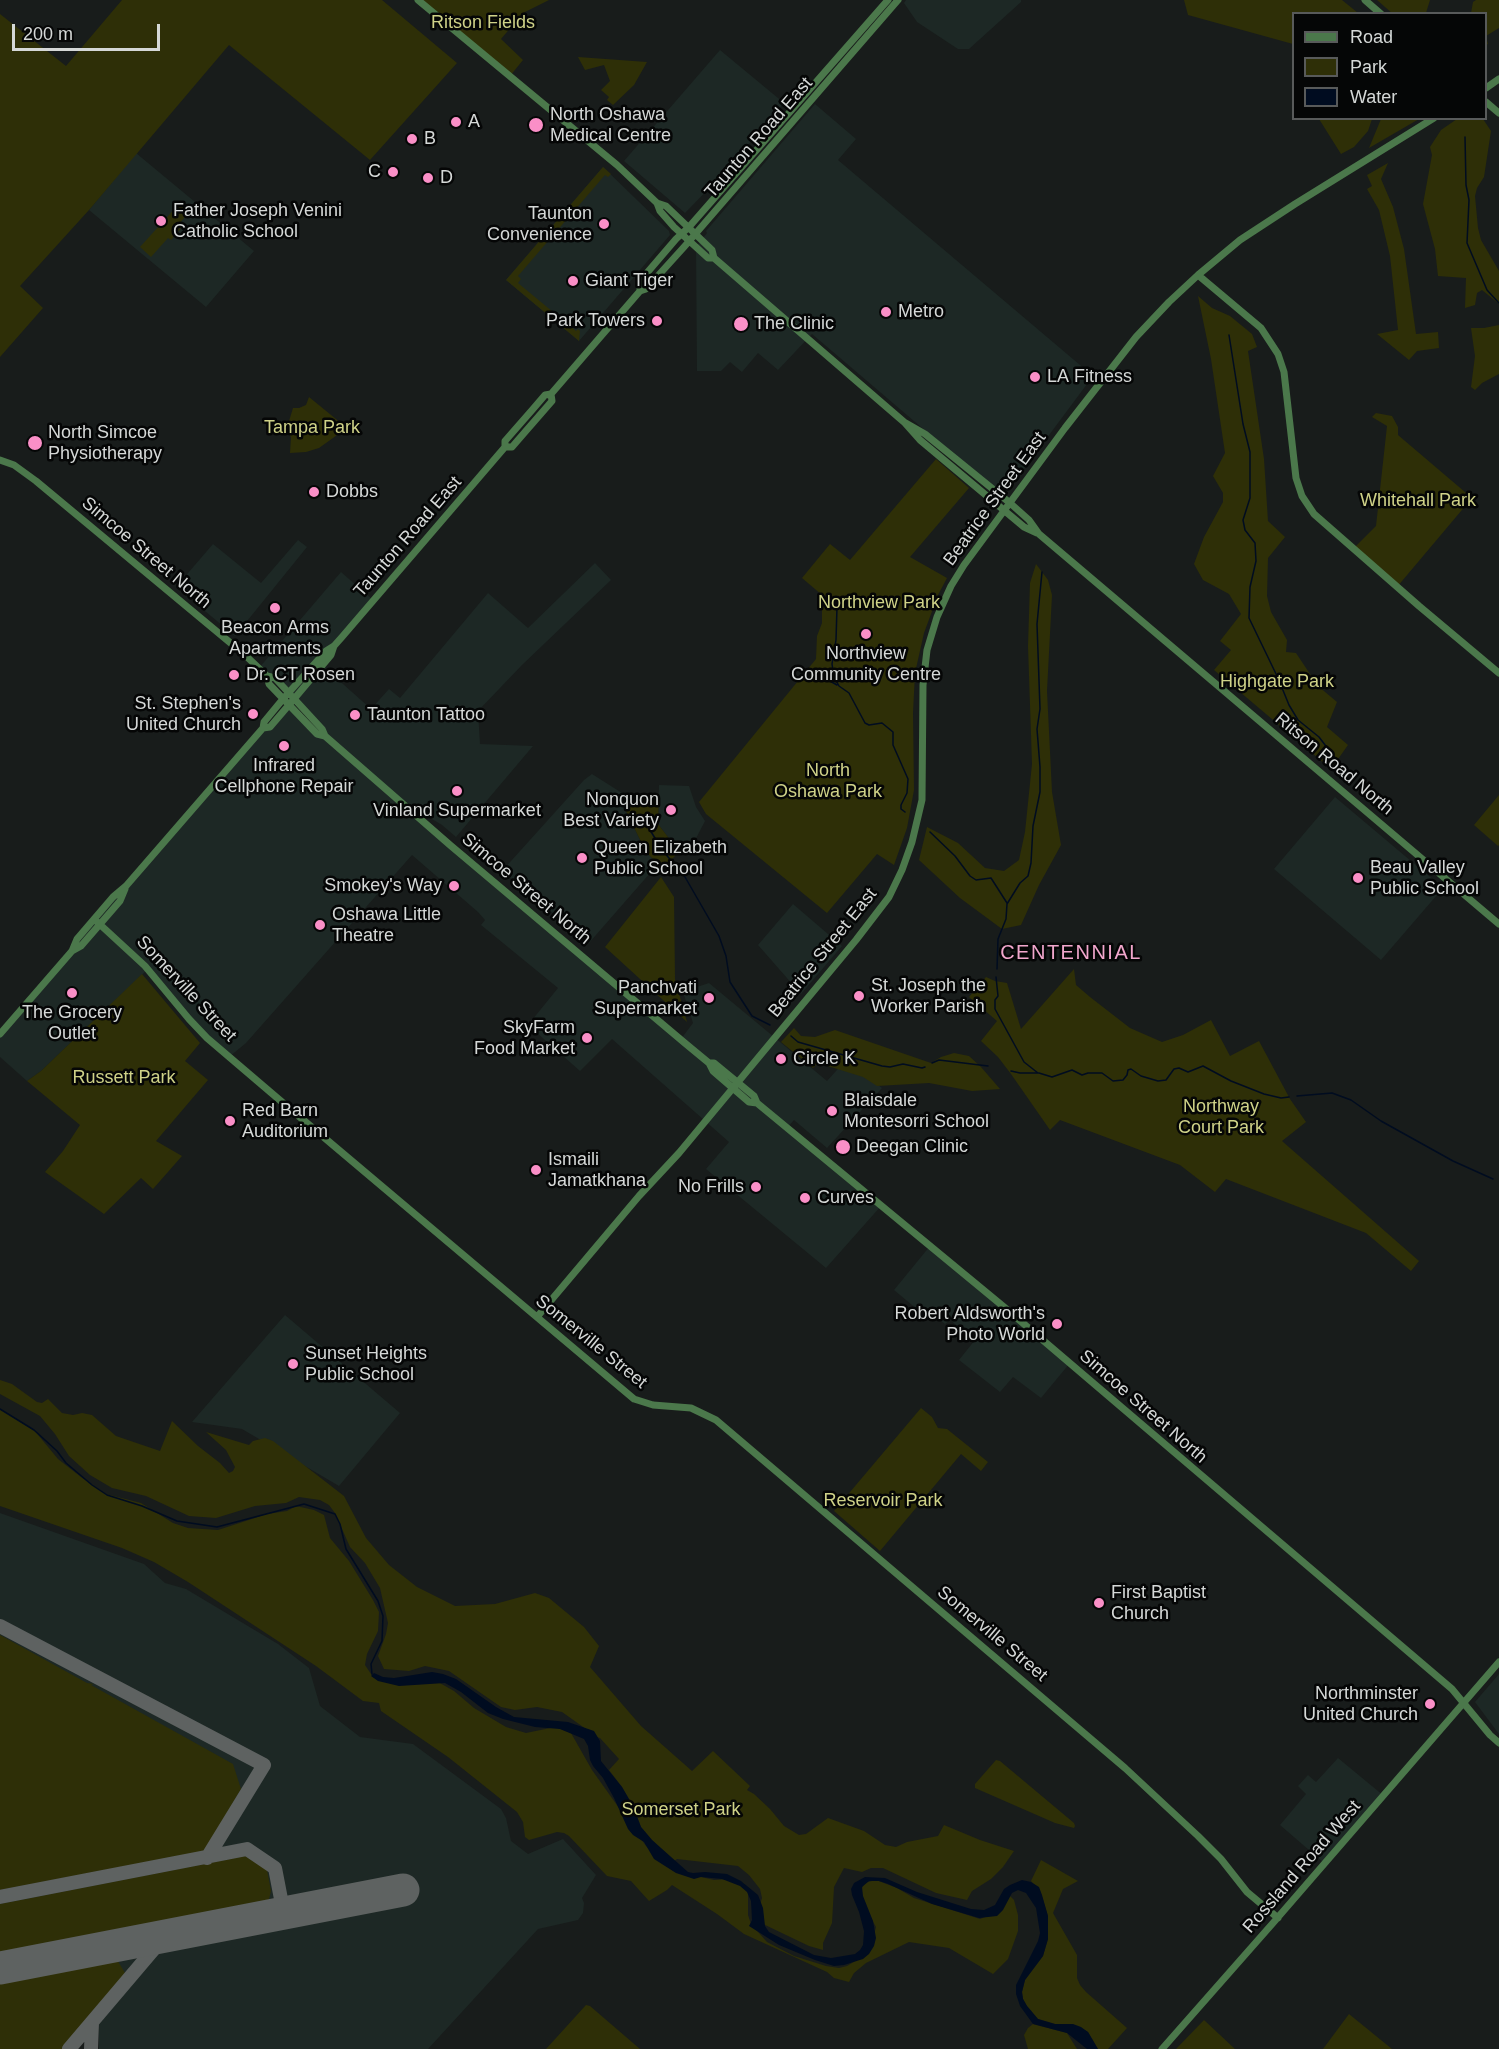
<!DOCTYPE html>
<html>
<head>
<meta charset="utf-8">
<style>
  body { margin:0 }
  #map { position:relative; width:1499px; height:2049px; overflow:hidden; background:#181c1b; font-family:Helvetica,sans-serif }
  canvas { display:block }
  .legend { position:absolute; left:1292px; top:12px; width:195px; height:108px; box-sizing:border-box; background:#050606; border:2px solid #585a5a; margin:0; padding:8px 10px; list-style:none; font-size:18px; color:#d5d8d7 }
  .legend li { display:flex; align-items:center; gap:12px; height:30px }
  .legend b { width:30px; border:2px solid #585a5a }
  .scale { position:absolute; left:12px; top:24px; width:148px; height:27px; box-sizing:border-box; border:3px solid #d5d8d7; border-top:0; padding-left:8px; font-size:18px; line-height:21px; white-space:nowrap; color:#d5d8d7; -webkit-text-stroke:4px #050606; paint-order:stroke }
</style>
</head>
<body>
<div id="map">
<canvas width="1499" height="2049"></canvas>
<ul class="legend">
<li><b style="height:8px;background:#4b784b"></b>Road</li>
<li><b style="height:16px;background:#2e2f07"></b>Park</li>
<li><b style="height:16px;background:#000c20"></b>Water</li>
</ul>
<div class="scale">200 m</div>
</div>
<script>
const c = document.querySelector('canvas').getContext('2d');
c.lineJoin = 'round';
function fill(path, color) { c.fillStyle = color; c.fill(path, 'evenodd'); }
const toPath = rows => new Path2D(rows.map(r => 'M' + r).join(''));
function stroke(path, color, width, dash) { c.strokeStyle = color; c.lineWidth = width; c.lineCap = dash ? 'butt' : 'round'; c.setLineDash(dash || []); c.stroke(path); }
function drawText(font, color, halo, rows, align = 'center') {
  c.font = font + ' Helvetica,sans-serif'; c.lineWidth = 5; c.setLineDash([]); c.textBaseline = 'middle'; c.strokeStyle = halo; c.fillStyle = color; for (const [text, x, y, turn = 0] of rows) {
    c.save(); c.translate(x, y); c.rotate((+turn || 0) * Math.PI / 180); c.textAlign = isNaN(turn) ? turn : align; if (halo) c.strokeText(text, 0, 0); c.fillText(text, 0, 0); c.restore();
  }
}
const built = toPath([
  [906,0,1021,0,1021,2,969,49,958,49,917,22,904,3],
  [720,50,784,103,724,173,685,213,624,161],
  [815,104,856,139,838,160,1093,376,1003,497,812,334,778,370,758,353,742,372,730,362,721,371,697,371,696,247,707,233,706,231],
  [136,153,254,251,206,307,89,210],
  [603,167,669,231,670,235,579,341,506,280],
  [298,540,307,547,235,636,176,587,213,544,261,583],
  [595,563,611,580,522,665,478,711,480,744,533,746,456,837,442,825,397,798,681,1039,693,1023,684,995,685,991,709,983,827,1081,845,1061,882,1088,827,1148,794,1120,787,1128,881,1206,826,1268,706,1169,729,1142,612,1039,580,1071,528,1025,558,988,481,925,485,920,478,912,412,855,246,1043,229,1057,207,1038,148,969,41,1071,27,1081,0,1057,0,1035,86,928,236,758,289,705,317,734,324,735,276,679,259,668,341,572,373,600,334,646,324,667,371,709,389,689,400,698,488,593,528,628],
  [592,774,633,800,626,811,646,852,658,864,589,943,502,871,584,780],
  [659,785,689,786,696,807,705,821,690,850,677,849,658,824],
  [1335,797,1443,888,1381,960,1274,869],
  [793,904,842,946,801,994,758,945],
  [930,1246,1070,1363,1041,1398,1013,1377,1000,1392,959,1360,975,1340,950,1320,945,1324,922,1306,918,1310,894,1290],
  [285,1315,400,1413,339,1486,242,1429,192,1422],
  [0,1513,144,1564,165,1583,186,1589,278,1644,309,1668,320,1706,360,1737,413,1744,501,1809,506,1818,511,1841,528,1854,563,1839,596,1875,582,1898,584,1903,583,1913,578,1920,538,1929,428,2049,99,2049,99,2027,91,2025,71,2049,0,2049],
  [1499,1674,1499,1734,1475,1702],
  [1338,1758,1384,1796,1324,1863,1280,1825,1306,1794,1298,1786,1308,1775,1316,1782]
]);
const green = toPath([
  [122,0,382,0,457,63,370,160,229,45,89,210,20,286,43,308,0,357,0,14,66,66],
  [418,0,549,0,523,13,501,39,523,60,510,76],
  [1184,0,1342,0,1358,13,1294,14,1293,44,1188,15],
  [1377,0,1430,0,1426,13,1393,14],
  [1476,0,1499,0,1499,28,1486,36,1488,44,1486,45,1486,14,1471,13,1473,2],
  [578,57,647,62,634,85,613,105,607,100,609,97,601,90,610,81,604,65,585,70],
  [1319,119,1372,119,1368,131,1354,147,1341,154],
  [1381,119,1382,118,1419,119,1369,148],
  [1457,119,1483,119,1491,131,1484,177,1477,188,1475,196,1478,228,1481,240,1499,271,1499,304,1482,290,1477,293,1475,305,1465,308,1466,278,1438,276,1435,249,1423,204,1432,155,1430,147,1441,130],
  [1388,163,1381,179,1393,207,1404,249,1416,334,1438,332,1439,348,1417,351,1409,360,1377,334,1398,330,1390,256,1379,210,1367,189,1372,186,1367,175],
  [603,167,611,174,608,177,605,175,518,276,521,279,518,283,576,331,578,329,580,331,579,341,506,280],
  [179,204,189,212,179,224,182,227,171,240,168,238,151,257,140,247],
  [1198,296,1212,308,1230,316,1252,334,1257,347,1248,351,1264,459,1268,521,1285,537,1268,558,1267,596,1271,612,1287,640,1286,652,1296,653,1318,686,1337,702,1327,727,1348,745,1331,769,1214,670,1231,650,1220,641,1241,614,1229,594,1203,580,1194,564,1204,537,1223,502,1223,493,1213,476,1225,453,1211,359],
  [1499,325,1499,374,1482,383,1475,390,1471,387,1475,356,1471,328,1484,328],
  [309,397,347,428,319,448,306,452,290,453,291,437,286,431,293,408,299,408,306,405],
  [1376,413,1392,416,1398,427,1398,435,1472,498,1397,587,1353,549,1376,526,1387,426,1372,417],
  [936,459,969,488,910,557,947,578,938,595,924,633,915,673,913,713,914,790,907,828,894,865,877,854,827,913,706,814,699,802,816,659,817,636,822,623,822,595,802,578,830,544,850,560],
  [1036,564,1048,580,1052,595,1047,691,1052,792,1061,845,1039,885,1021,925,1002,929,960,898,919,860,927,827,958,843,985,868,1004,871,1019,860,1025,832,1032,764,1028,646,1030,583],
  [659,794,658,824,677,849,675,856,667,864,658,864,646,852,626,811,633,800],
  [1499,795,1499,845,1498,846,1474,825],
  [661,877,674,897,675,979,687,1022,605,947],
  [1074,969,1076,985,1090,997,1130,1028,1162,1042,1183,1035,1211,1020,1230,1056,1259,1041,1290,1099,1306,1122,1282,1141,1419,1261,1411,1271,1366,1233,1226,1179,1215,1192,1180,1165,1060,1120,1050,1130,1011,1074,998,1057,981,1041,997,1021,969,997,986,977,995,981,1007,983,1021,1029],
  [142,974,200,1043,185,1061,208,1080,156,1141,182,1156,153,1189,141,1178,104,1214,45,1172,63,1151,80,1125,27,1081,41,1071],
  [794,1028,801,1036,815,1037,835,1030,931,1063,941,1057,954,1053,969,1056,981,1067,1000,1089,972,1091,929,1083,877,1086,863,1077,818,1063,813,1068,781,1042],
  [0,1380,12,1384,37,1402,42,1403,48,1399,62,1413,73,1415,82,1413,92,1415,116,1436,160,1451,172,1421,198,1446,220,1463,229,1473,233,1471,235,1467,226,1450,206,1432,249,1445,253,1441,265,1438,273,1441,344,1496,366,1538,389,1565,417,1587,455,1606,495,1604,535,1593,549,1598,584,1627,599,1646,590,1667,641,1726,692,1771,713,1751,750,1786,747,1790,754,1794,770,1809,784,1826,799,1835,806,1834,828,1818,864,1831,885,1845,896,1847,907,1842,938,1836,944,1825,980,1840,1014,1851,1003,1867,991,1879,972,1891,967,1900,936,1893,883,1868,871,1868,862,1872,844,1868,834,1887,832,1923,823,1943,823,1950,809,1946,761,1923,757,1915,762,1898,760,1889,749,1875,738,1866,677,1859,674,1861,652,1840,641,1827,633,1806,622,1787,609,1770,619,1759,600,1738,593,1736,586,1729,562,1712,537,1707,515,1710,501,1707,449,1671,425,1666,409,1671,384,1669,378,1656,386,1634,388,1623,380,1588,365,1563,350,1547,335,1513,329,1505,320,1500,299,1497,286,1503,255,1506,216,1518,189,1516,146,1496,112,1488,90,1475,69,1456,55,1434,40,1416,0,1394],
  [921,1408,932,1417,938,1428,947,1429,988,1462,981,1471,961,1454,880,1551,834,1511],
  [0,1409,34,1430,58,1459,81,1477,106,1494,141,1503,173,1523,188,1528,218,1530,267,1514,287,1511,296,1506,314,1510,324,1515,330,1538,349,1561,373,1600,379,1612,378,1631,367,1654,365,1665,373,1677,394,1682,438,1682,454,1691,474,1708,506,1727,526,1733,555,1727,571,1733,592,1770,646,1846,672,1870,714,1880,731,1879,744,1883,748,1893,748,1915,751,1924,767,1942,794,1956,826,1966,839,1968,847,1966,865,1955,871,1947,876,1927,859,1896,864,1883,876,1880,897,1888,914,1898,980,1919,990,1915,1010,1896,1014,1900,1018,1915,1018,1931,1008,1959,993,1974,949,1948,909,1942,866,1963,854,1973,849,1982,834,1978,827,1972,744,1934,717,1914,672,1885,667,1890,649,1901,631,1881,607,1876,569,1836,564,1833,557,1832,529,1840,525,1837,523,1822,517,1812,448,1757,381,1711,379,1703,363,1701,316,1666,188,1582,154,1562,122,1548,0,1506],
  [0,1635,87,1683,94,1684,91,1685,233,1764,241,1789,205,1851,0,1890],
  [996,1760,1000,1761,1074,1823,1075,1826,1074,1828,1055,1823,975,1788,975,1784],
  [245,1856,267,1870,271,1891,268,1903,0,1955,0,1904],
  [1041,1860,1078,1881,1063,1889,1053,1913,1077,1955,1077,1978,1080,1985,1086,1992,1127,2028,1108,2049,1098,2049,1088,2032,1068,2024,1055,2024,1038,2019,1027,2006,1023,1999,1022,1992,1025,1980,1043,1956,1048,1939,1048,1916,1040,1891,1031,1881],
  [116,1958,125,1973,91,2025,68,2049,0,2049,0,1979],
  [586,2005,590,2006,640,2049,546,2049],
  [1349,2014,1392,2049,1323,2049],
  [1204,2020,1235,2049,1176,2049],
  [1033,2024,1067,2033,1077,2049,1028,2049,1024,2035,1028,2028]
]);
const water = toPath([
  [432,1672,443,1674,456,1679,496,1707,514,1717,568,1722,594,1731,600,1741,601,1761,622,1787,633,1806,641,1827,652,1840,688,1872,693,1873,705,1872,727,1874,741,1881,758,1895,763,1908,765,1926,769,1932,814,1955,831,1958,855,1954,860,1950,863,1945,864,1931,859,1912,852,1895,851,1889,854,1883,865,1877,885,1878,917,1892,971,1909,984,1910,995,1905,1004,1889,1010,1885,1022,1880,1031,1882,1039,1887,1042,1895,1048,1916,1048,1939,1043,1956,1025,1980,1022,1992,1023,1999,1027,2006,1038,2019,1055,2024,1073,2024,1081,2027,1088,2032,1098,2049,1087,2049,1067,2033,1033,2024,1020,2006,1016,1994,1016,1985,1038,1941,1040,1933,1036,1908,1026,1893,1018,1890,1012,1893,1003,1910,997,1916,979,1918,932,1904,888,1884,879,1881,869,1881,862,1887,863,1896,873,1921,876,1938,874,1946,869,1954,863,1959,844,1965,834,1966,815,1960,779,1945,749,1926,752,1920,751,1901,747,1892,740,1886,722,1879,701,1877,694,1879,676,1873,654,1859,644,1842,633,1835,628,1829,614,1798,603,1778,593,1766,590,1760,588,1746,584,1739,560,1729,535,1727,503,1719,488,1713,461,1692,445,1683,399,1686,378,1681,371,1676,374,1673,383,1677,394,1678]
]);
const stream = toPath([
  [1465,137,1466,185,1469,200,1467,243,1487,290,1499,303],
  [1229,335,1243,424,1250,452,1250,498,1243,520,1245,530,1255,543,1256,561,1250,587,1249,618,1278,678,1289,705,1298,720,1319,737,1335,758],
  [837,607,836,640,832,664,834,677,839,686,849,693,865,723,869,725,882,723,893,732,893,745,908,779,907,793,901,805,901,809,905,812],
  [804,674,810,677,830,681,837,685],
  [645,822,663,851,685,877,719,936,726,956,730,982,752,1016,770,1025],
  [930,832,955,856,970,876,976,880,991,878,1007,903],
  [997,969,998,939,1006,919,1007,904,1020,883,1028,876,1031,863,1033,826,1040,792,1040,767,1037,729,1040,709,1037,624,1042,572],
  [996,977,998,996,995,1000,995,1009,1024,1062,1038,1073],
  [791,1036,798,1042,882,1066,890,1067,903,1064,922,1068,925,1067],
  [932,1063,939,1060,988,1066],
  [1011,1071,1020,1073,1039,1073,1052,1077,1072,1070,1082,1075,1088,1073,1102,1073,1113,1081,1123,1080,1127,1075,1128,1070,1131,1069,1141,1076,1158,1081,1166,1080,1174,1069,1179,1068,1188,1072,1203,1066,1231,1081,1264,1094,1281,1098,1289,1097],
  [1297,1096,1332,1093,1351,1100,1381,1121,1453,1161,1493,1179],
  [0,1409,34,1430,57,1451,66,1463,92,1485,107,1495,142,1506,177,1521,217,1527,304,1504,335,1514,340,1524,346,1549,378,1601,383,1616,382,1641,371,1664,372,1674]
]);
const taxiway = toPath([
  [0,1626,264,1765,207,1858],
  [0,1897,247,1849,275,1868,281,1899,278,1915],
  [69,2049,165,1936],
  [91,2049,92,2023]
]);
const runway = toPath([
  [0,1968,403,1890]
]);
const secondary = toPath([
  [418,0,617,165,657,203,666,206,712,250,714,258],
  [1365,0,1381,14],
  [1486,88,1499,79],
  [1486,102,1499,113],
  [657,203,660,211,674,227,708,258,714,258,904,422,920,440,1024,527,1037,533],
  [1198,275,1261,328,1278,354,1284,372,1296,478,1302,496,1314,514,1419,606,1499,673],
  [640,291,640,281,676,239,689,227,888,0],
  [904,422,925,434,1010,503,1029,520,1039,534,1499,924],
  [505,447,512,447,525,432,552,401,551,394],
  [0,460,14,465,36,481,245,655,267,676,269,684,317,734,325,736,450,845,686,1044,709,1063,714,1063,754,1096,757,1103,1004,1307,1452,1689,1490,1735,1499,1743],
  [267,676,275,678,322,729,325,736],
  [263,728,270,727,294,699,331,655,334,646],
  [94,919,145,966,189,1019,207,1038,282,1102,634,1399,653,1405,691,1408,716,1420,1125,1768,1198,1836,1221,1859,1247,1892,1278,1918],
  [72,951,81,946,120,901,125,889],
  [0,1034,72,951,77,939,113,897,126,886,263,728,264,722,283,699,326,651,334,646,342,637,505,447,505,441,533,409,545,395,551,394,640,291,646,289,684,247,898,0],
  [709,1063,713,1071,749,1102,757,1103],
  [537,1317,639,1196,679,1153,856,940,889,897,902,870,912,842,922,800,923,685,927,650,937,617,951,586,964,565,1065,428,1136,337,1169,302,1198,275,1240,240,1295,204,1434,118],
  [1162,2049,1273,1923,1499,1662]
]);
const markers = [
  [456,122,6,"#fa8fc7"],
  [536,125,8,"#fa8fc7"],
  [412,139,6,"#fa8fc7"],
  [393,172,6,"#fa8fc7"],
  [428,178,6,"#fa8fc7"],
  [161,221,6,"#fa8fc7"],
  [604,224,6,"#fa8fc7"],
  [573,281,6,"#fa8fc7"],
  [886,312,6,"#fa8fc7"],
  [657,321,6,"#fa8fc7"],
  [741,324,8,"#fa8fc7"],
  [1035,377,6,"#fa8fc7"],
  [35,443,8,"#fa8fc7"],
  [314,492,6,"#fa8fc7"],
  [275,608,6,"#fa8fc7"],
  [866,634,6,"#fa8fc7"],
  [234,675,6,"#fa8fc7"],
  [253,714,6,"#fa8fc7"],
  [355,715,6,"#fa8fc7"],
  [284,746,6,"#fa8fc7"],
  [457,791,6,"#fa8fc7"],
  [671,810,6,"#fa8fc7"],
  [582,858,6,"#fa8fc7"],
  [1358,878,6,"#fa8fc7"],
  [454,886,6,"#fa8fc7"],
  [320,925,6,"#fa8fc7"],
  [72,993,6,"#fa8fc7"],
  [859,996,6,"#fa8fc7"],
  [709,998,6,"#fa8fc7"],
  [587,1038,6,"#fa8fc7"],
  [781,1059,6,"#fa8fc7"],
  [832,1111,6,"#fa8fc7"],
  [230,1121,6,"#fa8fc7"],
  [843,1147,8,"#fa8fc7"],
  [536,1170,6,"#fa8fc7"],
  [756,1187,6,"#fa8fc7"],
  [805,1198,6,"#fa8fc7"],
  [1057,1324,6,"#fa8fc7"],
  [293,1364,6,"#fa8fc7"],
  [1099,1603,6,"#fa8fc7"],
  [1430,1704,6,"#fa8fc7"]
];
const parkNames = [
  ["Ritson Fields",483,23],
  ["Tampa Park",312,428],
  ["Whitehall Park",1418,501],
  ["Northview Park",879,603],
  ["Highgate Park",1277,682],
  ["North",828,771],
  ["Oshawa Park",828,792],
  ["Russett Park",124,1078],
  ["Northway",1221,1107],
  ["Court Park",1221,1128],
  ["Reservoir Park",883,1501],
  ["Somerset Park",681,1810]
];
const poiNames = [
  ["North Oshawa",550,115],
  ["Medical Centre",550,136],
  ["A",468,122],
  ["B",424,139],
  ["C",381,172,"right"],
  ["D",440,178],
  ["Father Joseph Venini",173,211],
  ["Catholic School",173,232],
  ["Taunton",592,214,"right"],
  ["Convenience",592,235,"right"],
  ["Giant Tiger",585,281],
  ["Metro",898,312],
  ["Park Towers",645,321,"right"],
  ["The Clinic",754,324],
  ["LA Fitness",1047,377],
  ["North Simcoe",48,433],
  ["Physiotherapy",48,454],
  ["Dobbs",326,492],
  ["Beacon Arms",275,628,"center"],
  ["Apartments",275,649,"center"],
  ["Northview",866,654,"center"],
  ["Community Centre",866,675,"center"],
  ["Dr. CT Rosen",246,675],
  ["St. Stephen's",241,704,"right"],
  ["United Church",241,725,"right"],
  ["Taunton Tattoo",367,715],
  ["Infrared",284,766,"center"],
  ["Cellphone Repair",284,787,"center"],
  ["Nonquon",659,800,"right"],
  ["Best Variety",659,821,"right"],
  ["Vinland Supermarket",457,811,"center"],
  ["Queen Elizabeth",594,848],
  ["Public School",594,869],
  ["Beau Valley",1370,868],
  ["Public School",1370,889],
  ["Smokey's Way",442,886,"right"],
  ["Oshawa Little",332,915],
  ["Theatre",332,936],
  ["St. Joseph the",871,986],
  ["Worker Parish",871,1007],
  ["Panchvati",697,988,"right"],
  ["Supermarket",697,1009,"right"],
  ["The Grocery",72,1013,"center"],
  ["Outlet",72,1034,"center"],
  ["SkyFarm",575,1028,"right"],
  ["Food Market",575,1049,"right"],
  ["Circle K",793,1059],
  ["Blaisdale",844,1101],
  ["Montesorri School",844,1122],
  ["Red Barn",242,1111],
  ["Auditorium",242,1132],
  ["Deegan Clinic",856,1147],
  ["Ismaili",548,1160],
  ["Jamatkhana",548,1181],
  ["No Frills",744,1187,"right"],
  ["Curves",817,1198],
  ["Robert Aldsworth's",1045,1314,"right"],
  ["Photo World",1045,1335,"right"],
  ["Sunset Heights",305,1354],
  ["Public School",305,1375],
  ["First Baptist",1111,1593],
  ["Church",1111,1614],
  ["Northminster",1418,1694,"right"],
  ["United Church",1418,1715,"right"]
];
const streetNames = [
  ["Taunton Road East",759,138,-49],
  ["Beatrice Street East",995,499,-54],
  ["Taunton Road East",408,537,-49],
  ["Simcoe Street North",146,553,40],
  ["Ritson Road North",1334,764,40],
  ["Simcoe Street North",526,889,40],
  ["Beatrice Street East",823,953,-51],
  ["Somerville Street",186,989,47],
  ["Somerville Street",591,1342,39],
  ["Simcoe Street North",1143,1407,41],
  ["Somerville Street",992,1634,40],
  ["Rossland Road West",1302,1867,-49]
];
const neighbourhoodNames = [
  ["CENTENNIAL",1071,953]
];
fill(built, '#1d2825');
fill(green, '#2e2f07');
fill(water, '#000c20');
stroke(stream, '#000c20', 1.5);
stroke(taxiway, '#5e6261', 14);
stroke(runway, '#5e6261', 33);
stroke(secondary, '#4b784b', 7);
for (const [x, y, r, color] of markers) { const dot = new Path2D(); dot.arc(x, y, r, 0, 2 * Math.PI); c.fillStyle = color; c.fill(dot); stroke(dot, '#050606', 2); }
drawText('18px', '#cfd288', '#050606', parkNames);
drawText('18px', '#d5d8d7', '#050606', poiNames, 'left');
drawText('18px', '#d5d8d7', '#050606', streetNames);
c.letterSpacing = '1.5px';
drawText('20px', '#f1a6cc', '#050606', neighbourhoodNames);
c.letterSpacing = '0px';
</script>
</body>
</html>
